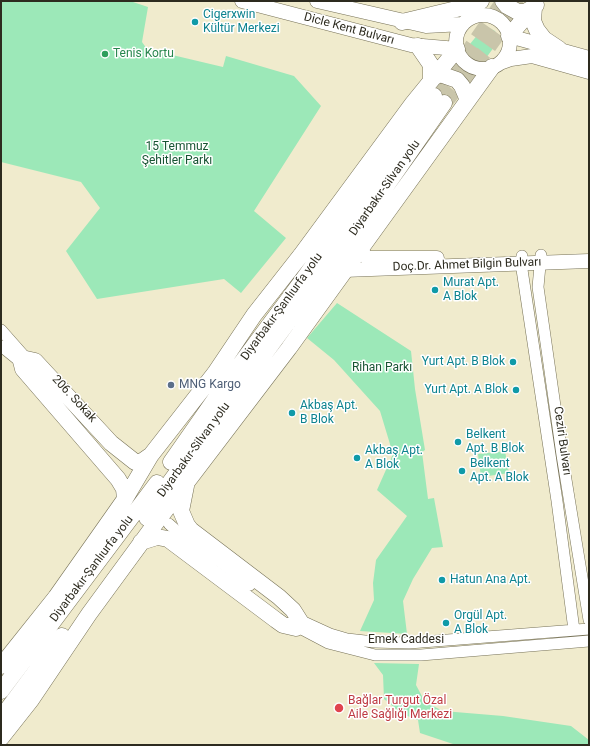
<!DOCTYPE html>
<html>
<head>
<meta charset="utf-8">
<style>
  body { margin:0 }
  #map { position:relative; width:590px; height:746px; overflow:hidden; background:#f0ebcd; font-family:Roboto,sans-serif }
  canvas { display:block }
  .frame { position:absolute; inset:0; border:2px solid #2d2b1f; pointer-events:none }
</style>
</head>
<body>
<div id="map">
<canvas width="590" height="746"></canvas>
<div class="frame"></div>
</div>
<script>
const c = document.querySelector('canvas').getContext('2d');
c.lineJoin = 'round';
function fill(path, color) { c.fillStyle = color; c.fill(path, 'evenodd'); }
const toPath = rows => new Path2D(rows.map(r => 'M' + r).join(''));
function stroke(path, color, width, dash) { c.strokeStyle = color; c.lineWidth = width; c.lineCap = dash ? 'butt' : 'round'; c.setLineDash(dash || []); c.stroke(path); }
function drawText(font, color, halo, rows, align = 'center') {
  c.font = font + ' Roboto,sans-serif'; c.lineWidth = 3; c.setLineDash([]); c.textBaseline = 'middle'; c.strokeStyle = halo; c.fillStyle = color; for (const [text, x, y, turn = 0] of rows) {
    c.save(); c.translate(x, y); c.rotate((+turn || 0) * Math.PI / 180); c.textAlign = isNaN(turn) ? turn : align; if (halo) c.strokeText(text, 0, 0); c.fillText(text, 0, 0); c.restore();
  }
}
const green = toPath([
  [1,1,130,1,148,7,142,42,147,49,223,67,226,56,294,76,321,106,254,211,286,238,241,293,224,279,97,299,66,251,100,208,81,182,1,162],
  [483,28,489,28,495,31,498,39,497,43,486,58,481,59,475,57,469,49,470,44],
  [337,303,411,351,415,389,425,450,422,452,428,499,434,498,443,547,432,548,413,579,403,601,407,634,360,631,374,600,373,583,376,560,407,516,377,490,393,454,380,411,334,360,307,338],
  [505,451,509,473,481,477,478,454],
  [374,663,419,664,416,685,425,702,443,711,503,716,571,726,589,740,589,745,456,745,420,733,418,720,402,714,384,699,383,675]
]);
const highwayTunnel = toPath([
  [434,96,467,54,504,1],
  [444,103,486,50,521,1]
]);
const minor = toPath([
  [541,255,538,287,562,455,589,620],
  [522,256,521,263,557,501,574,630],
  [1,330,31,364],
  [1,346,22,363],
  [169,524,210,561],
  [207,552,250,585],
  [295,618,330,634,347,639,374,642,409,643,589,629],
  [292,624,328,643,375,655,421,655,589,641]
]);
const major = toPath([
  [242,1,411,45,457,49],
  [317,1,426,26,463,24],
  '456 42a27 27 0 1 1 54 0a27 27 0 1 1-54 0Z',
  [509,36,589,58],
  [500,63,511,59,532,56,589,72],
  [360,249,367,258,437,258],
  [344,270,589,261]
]);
const highway = toPath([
  [503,1,507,6,518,12,525,12,534,7],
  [534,7,533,21,537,30,544,39,559,49],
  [402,22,469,6,481,1],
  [509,36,536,5],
  [418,46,431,65,431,79],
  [431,79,440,74,457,80,462,86,468,100],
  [26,359,35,361,111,443,135,462,141,462,151,455],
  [21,361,23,369,118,479,124,489,125,499],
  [171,462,227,382,302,281,434,96],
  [186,486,181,511,187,525,191,530,279,597,293,610,300,621],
  [147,518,165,489,313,288,339,254,444,103],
  [141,542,157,537,168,539,276,620,283,625,296,628],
  [1,666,56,597,125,499,151,455,215,373,254,315,301,255,413,103,457,49],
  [1,691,157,483],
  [1,718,62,636],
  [1,738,31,700,89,614,152,528,289,348,492,67]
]);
const markers = [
  [195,22,4,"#0f9aa8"],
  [105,54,4,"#2e9e5b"],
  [435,290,4,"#0f9aa8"],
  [513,362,4,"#0f9aa8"],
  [171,385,4,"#5c6f8a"],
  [516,390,4,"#0f9aa8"],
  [292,413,4,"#0f9aa8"],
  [458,442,4,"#0f9aa8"],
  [357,458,4,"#0f9aa8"],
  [462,471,4,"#0f9aa8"],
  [442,580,4,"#0f9aa8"],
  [446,623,4,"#0f9aa8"],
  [339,708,5,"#e0444e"]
];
const cultureNames = [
  ["Cigerxwin",203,15],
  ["Kültür Merkezi",203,29],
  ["Murat Apt.",443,283],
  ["A Blok",443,297],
  ["Yurt Apt. B Blok",505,362,"right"],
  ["Yurt Apt. A Blok",508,390,"right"],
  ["Akbaş Apt.",300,406],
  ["B Blok",300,420],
  ["Belkent",466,435],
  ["Apt. B Blok",466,449],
  ["Akbaş Apt.",365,451],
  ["A Blok",365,465],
  ["Belkent",470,464],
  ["Apt. A Blok",470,478],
  ["Hatun Ana Apt.",450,580],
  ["Orgül Apt.",454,616],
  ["A Blok",454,630]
];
const streetNames = [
  ["Dicle Kent Bulvarı",349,29,15],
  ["Diyarbakır-Silvan yolu",385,188,-55],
  ["Doç.Dr. Ahmet Bilgin Bulvarı",467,265,-2],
  ["Diyarbakır-Şanlıurfa yolu",282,307,-54],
  ["206. Sokak",74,399,47],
  ["Ceziri Bulvarı",562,441,82],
  ["Diyarbakır-Silvan yolu",194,450,-54],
  ["Diyarbakır-Şanlıurfa yolu",92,569,-53],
  ["Emek Caddesi",406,640]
];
const leisureNames = [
  ["Tenis Kortu",113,54]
];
const parkNames = [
  ["15 Temmuz",177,147],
  ["Şehitler Parkı",177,161],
  ["Rihan Parkı",382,368]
];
const serviceNames = [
  ["MNG Kargo",179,385]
];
const healthNames = [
  ["Bağlar Turgut Özal",348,701],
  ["Aile Sağlığı Merkezi",348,715]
];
fill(green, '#9ce8b8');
stroke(highwayTunnel, '#c9c5aa', 16, [16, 8]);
stroke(minor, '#777257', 12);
stroke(major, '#777257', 15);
stroke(highway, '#777257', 17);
stroke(minor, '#fff', 11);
stroke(major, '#fff', 14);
stroke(highway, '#fff', 16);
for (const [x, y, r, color] of markers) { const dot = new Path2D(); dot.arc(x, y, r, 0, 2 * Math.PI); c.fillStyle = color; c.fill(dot); stroke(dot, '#fff', 1.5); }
drawText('12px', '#0d838f', '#fff', cultureNames, 'left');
drawText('12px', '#2d2b1f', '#fff', streetNames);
drawText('12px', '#27864d', '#fff', leisureNames, 'left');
drawText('12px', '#175433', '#fff', parkNames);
drawText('12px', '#4e5e75', '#fff', serviceNames, 'left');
drawText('12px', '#be3a42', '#fff', healthNames, 'left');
</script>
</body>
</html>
